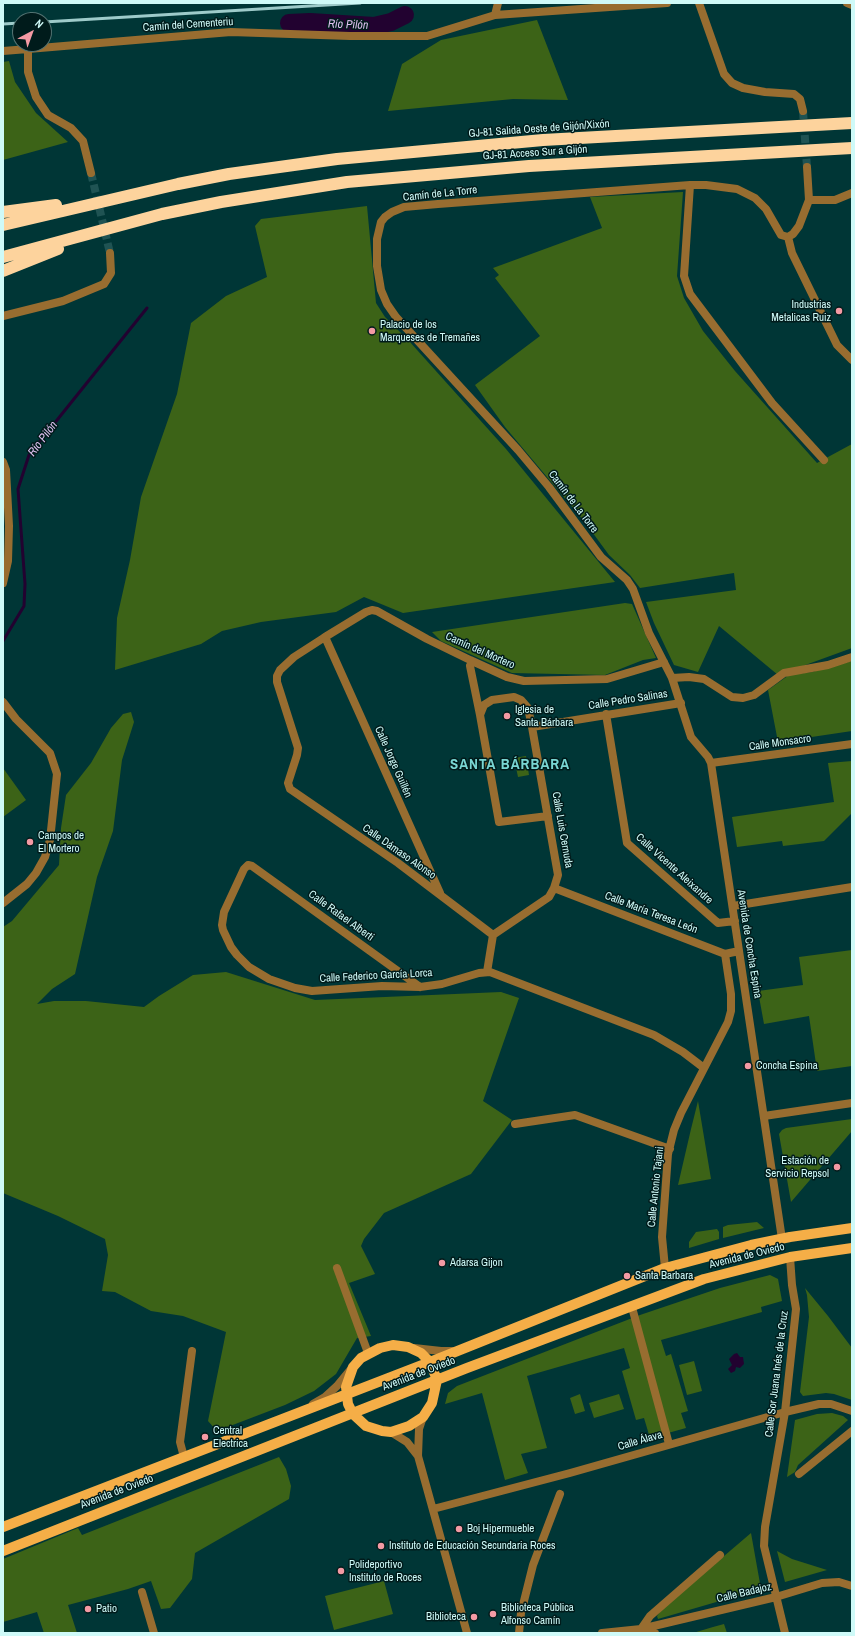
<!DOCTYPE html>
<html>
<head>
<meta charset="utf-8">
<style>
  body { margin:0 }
  #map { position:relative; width:855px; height:1636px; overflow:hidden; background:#003636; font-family:"Archivo Narrow",sans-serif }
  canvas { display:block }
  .frame { position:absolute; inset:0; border:4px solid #cffaf8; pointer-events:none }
  .north { position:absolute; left:12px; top:12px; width:40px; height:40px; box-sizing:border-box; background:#001b1b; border:1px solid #537473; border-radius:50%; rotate:41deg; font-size:11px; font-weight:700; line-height:16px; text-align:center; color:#cffaf8 }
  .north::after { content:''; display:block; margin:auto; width:14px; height:18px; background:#f49aa4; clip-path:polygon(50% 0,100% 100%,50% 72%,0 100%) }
</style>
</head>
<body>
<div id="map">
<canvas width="855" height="1636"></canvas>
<div class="frame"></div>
<div class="north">N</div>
</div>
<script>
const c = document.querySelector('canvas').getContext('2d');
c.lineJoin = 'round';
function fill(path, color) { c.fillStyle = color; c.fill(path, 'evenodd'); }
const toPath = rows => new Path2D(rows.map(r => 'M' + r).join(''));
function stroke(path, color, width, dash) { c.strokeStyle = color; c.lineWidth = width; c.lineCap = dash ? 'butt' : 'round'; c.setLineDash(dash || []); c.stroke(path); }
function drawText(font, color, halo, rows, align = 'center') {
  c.font = font + ' "Archivo Narrow",sans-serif'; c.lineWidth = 3; c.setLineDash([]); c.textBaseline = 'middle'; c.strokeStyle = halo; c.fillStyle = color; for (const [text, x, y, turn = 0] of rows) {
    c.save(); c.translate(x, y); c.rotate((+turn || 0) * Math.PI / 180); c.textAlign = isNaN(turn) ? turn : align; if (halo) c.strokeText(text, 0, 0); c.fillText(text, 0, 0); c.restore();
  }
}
const green = toPath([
  [537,20,568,100,513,99,388,111,402,64,441,40],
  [9,61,15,82,36,113,68,142,3,160,3,62],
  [683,192,677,276,684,298,703,331,735,371,817,463,852,444,852,648,778,675,719,626,698,672,674,665,654,623,646,602,736,590,734,573,640,588,630,575,609,555,584,521,505,427,475,385,540,336,495,278,499,275,493,268,602,228,590,197],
  [367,206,376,303,385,317,409,341,506,449,615,582,403,613,364,597,336,612,261,622,222,631,201,644,115,670,117,618,130,560,141,497,177,394,191,323,226,296,267,277,255,226,261,219],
  [625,603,632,604,656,658,643,660,605,675,512,673,441,641,432,632],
  [852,661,852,731,778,742,768,690,789,675,812,672],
  [131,712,134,722,122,760,113,831,97,877,75,974,52,989,37,1004,54,1001,86,1001,144,1007,159,996,193,975,226,972,315,1000,501,992,519,998,483,1101,512,1120,471,1174,384,1213,364,1239,361,1246,375,1274,349,1283,371,1336,357,1338,336,1374,314,1391,285,1405,217,1431,208,1421,226,1332,183,1316,151,1311,115,1292,102,1291,108,1255,105,1239,58,1216,3,1193,3,927,12,921,59,865,61,828,66,795,91,763,111,728,123,714],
  [526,756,529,775,518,777,514,758],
  [852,761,852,813,824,841,783,846,782,841,737,847,732,817,834,802,828,763],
  [3,768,26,800,3,817],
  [852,950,852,1066,817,1071,809,1016,764,1024,758,991,803,985,799,957],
  [698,1101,711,1179,678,1185,691,1129],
  [852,1119,852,1131,791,1202,779,1134,782,1130,786,1128],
  [757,1222,764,1228,723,1238,723,1227,728,1225],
  [717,1229,719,1232,719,1239,689,1248,689,1242,696,1232],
  [770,1275,778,1279,782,1301,761,1307,762,1312,661,1340,666,1356,671,1354,688,1411,681,1413,686,1428,650,1438,644,1418,636,1420,622,1371,630,1368,624,1348,527,1376,547,1448,521,1454,528,1473,505,1480,482,1393,445,1404,448,1393,457,1386,640,1315,720,1288],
  [805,1288,828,1316,852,1348,852,1400,834,1394,826,1393,803,1396,800,1392,809,1317,807,1295],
  [694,1361,702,1391,687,1395,679,1365],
  [580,1394,585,1411,575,1414,570,1398],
  [619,1394,624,1409,594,1418,589,1403],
  [832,1413,843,1416,848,1420,798,1465,795,1472,787,1477,795,1420,817,1414],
  [279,1457,286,1469,291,1486,289,1499,195,1553,192,1579,170,1608,161,1609,151,1581,128,1589,68,1605,77,1633,44,1633,37,1612,3,1622,3,1559,78,1528,82,1535],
  [751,1533,761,1589,658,1619,657,1616,662,1609],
  [777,1551,792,1559,827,1570,785,1582],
  [384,1581,393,1614,334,1630,325,1596],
  [724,1624,727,1633,693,1633,713,1627]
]);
const water = toPath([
  [737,1353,740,1357,743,1357,744,1364,740,1368,736,1367,735,1371,731,1373,728,1369,732,1365,729,1359,734,1354]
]);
const stream = toPath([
  [3,641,24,606,25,584,18,489,29,455,147,308]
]);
const river = toPath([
  [289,23,310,22,374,26,391,22,405,15]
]);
const streetTunnel = toPath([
  [803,111,807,167],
  [91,173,110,253]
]);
const street = toPath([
  [699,3,724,74,732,83,743,88,765,92,794,94,800,99,803,111],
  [847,3,852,5],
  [495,15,498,3],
  [3,51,28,49],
  [91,173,83,141,71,128,48,115,36,97,28,72,28,49,231,32,350,36,427,36,495,15,667,3],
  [690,185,684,276,690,294,772,403,824,460],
  [809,200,835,200,852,193],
  [788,237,792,253,837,345,852,360],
  [3,316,63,301,104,284,111,273,110,253],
  [3,462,6,470,9,526,8,561,3,583],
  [325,637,440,893],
  [470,666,480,715],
  [672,678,689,677,704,679,732,697,743,698,754,695,784,673,828,665,852,657],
  [3,702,16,719,50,753,57,774,50,840,45,857,36,873,27,884,3,903],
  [606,714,627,843,718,923,735,921],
  [532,727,681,703],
  [711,763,852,744],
  [554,888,725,954,739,951],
  [733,906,852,887],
  [493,935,398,863,290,789,288,783,297,755,298,748,277,682,277,676,280,670,294,657,325,637,366,612,372,610,377,611,427,639,470,660,507,677,524,681,607,679,664,662],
  [487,972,493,935,549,897,554,888,558,875,532,727,528,708,521,700,514,697,492,700,484,705,480,715,499,822,548,816],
  [420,987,252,866,248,865,244,869,224,912,222,925,223,930,231,947,237,955,249,967,269,979,295,988,312,991,382,986,420,987,442,984,479,973,490,972,654,1035,683,1052,704,1068],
  [764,1116,852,1103],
  [515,1124,575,1115,670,1149],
  [782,1239,711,763,708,757,691,737,672,678,649,633,633,589,627,580,601,557,549,487,518,450,396,317,387,304,381,290,377,266,377,239,381,222,385,217,392,212,404,207,438,204,690,185,706,185,737,189,755,198,766,209,781,235,788,237,793,234,799,226,809,200,807,167],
  [337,1268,368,1353],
  [665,1268,662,1237,668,1154,674,1130,681,1113,728,1022,731,1011,731,994,725,954],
  [633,1311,669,1444],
  [414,1348,441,1351,452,1351],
  [313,1404,325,1397,337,1386,351,1369],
  [423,1417,419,1429,418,1456,467,1633],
  [391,1432,407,1442,418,1456],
  [184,1457,180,1442,192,1351],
  [799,1474,852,1431],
  [433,1509,570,1473,785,1412,819,1404,831,1404,852,1411],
  [142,1592,154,1633],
  [641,1629,650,1616,720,1555],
  [642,1629,655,1633],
  [519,1633,521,1613,533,1565,560,1494],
  [602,1633,641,1629,776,1597,822,1583,839,1582,852,1586],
  [785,1633,764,1546,765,1527,785,1412,796,1309,792,1285,790,1257]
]);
const primary = toPath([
  [393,1345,408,1347,421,1353,430,1362,437,1380,432,1403,423,1417,409,1426,391,1432,382,1431,366,1426,353,1414,348,1404,346,1387,353,1367,361,1358,380,1348,393,1345],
  [3,1527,430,1362,665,1268,751,1245,790,1237,852,1228],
  [3,1551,467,1368,704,1279,790,1257,852,1248]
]);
const highway = toPath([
  [3,212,56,205],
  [3,225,178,184,229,174,337,159,543,140,852,123],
  [3,257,162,214,221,202,347,182,529,166,852,148],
  [3,271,58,249]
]);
const rail = toPath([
  [44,22,360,3],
  [3,24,20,23]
]);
const markers = [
  [839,311,4,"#f49aa4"],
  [372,331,4,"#f49aa4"],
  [507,716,4,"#f49aa4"],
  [30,842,4,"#f49aa4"],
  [748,1066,4,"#f49aa4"],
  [837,1167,4,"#f49aa4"],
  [442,1263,4,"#f49aa4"],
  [627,1276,4,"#f49aa4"],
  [205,1437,4,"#f49aa4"],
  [459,1529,4,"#f49aa4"],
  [381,1546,4,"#f49aa4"],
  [341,1571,4,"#f49aa4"],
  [88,1609,4,"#f49aa4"],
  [493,1614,4,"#f49aa4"],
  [474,1617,4,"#f49aa4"]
];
const streetNames = [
  ["Camín del Cementeriu",188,25,-4],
  ["GJ-81 Salida Oeste de Gijón/Xixón",539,129,-4],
  ["GJ-81 Acceso Sur a Gijón",535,153,-4],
  ["Camín de La Torre",440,194,-6],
  ["Camín de La Torre",573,502,53],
  ["Camín del Mortero",480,651,24],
  ["Calle Pedro Salinas",628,700,-9],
  ["Calle Monsacro",780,743,-8],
  ["Calle Jorge Guillén",393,762,66],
  ["Calle Luis Cernuda",562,830,80],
  ["Calle Dámaso Alonso",399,852,35],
  ["Calle Vicente Aleixandre",674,869,42],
  ["Calle María Teresa León",651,913,21],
  ["Calle Rafael Alberti",341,916,36],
  ["Avenida de Concha Espina",749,944,81],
  ["Calle Federico García Lorca",376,976,-3],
  ["Calle Antonio Tajani",656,1187,-84],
  ["Avenida de Oviedo",747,1256,-14],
  ["Avenida de Oviedo",419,1374,-21],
  ["Calle Sor Juana Inés de la Cruz",777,1374,-83],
  ["Calle Álava",640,1441,-16],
  ["Avenida de Oviedo",117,1492,-21],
  ["Calle Badajoz",744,1593,-13]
];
const poiNames = [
  ["Industrias",831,305,"right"],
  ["Metalicas Ruiz",831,318,"right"],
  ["Palacio de los",380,325],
  ["Marqueses de Tremañes",380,338],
  ["Iglesia de",515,710],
  ["Santa Bárbara",515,723],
  ["Campos de",38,836],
  ["El Mortero",38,849],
  ["Concha Espina",756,1066],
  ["Estación de",829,1161,"right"],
  ["Servicio Repsol",829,1174,"right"],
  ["Adarsa Gijon",450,1263],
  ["Santa Barbara",635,1276],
  ["Central",213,1431],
  ["Electrica",213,1444],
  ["Boj Hipermueble",467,1529],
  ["Instituto de Educación Secundaria Roces",389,1546],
  ["Polideportivo",349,1565],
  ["Instituto de Roces",349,1578],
  ["Biblioteca Pública",501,1608],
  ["Alfonso Camín",501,1621],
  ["Patio",96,1609],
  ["Biblioteca",466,1617,"right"]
];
const waterNames = [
  ["Río Pilón",348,25,2],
  ["Río Pilón",43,439,-53]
];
const districtNames = [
  ["SANTA BÁRBARA",510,765]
];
fill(green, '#3c6317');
fill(water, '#220230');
stroke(stream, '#220230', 3);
stroke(river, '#220230', 18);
stroke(streetTunnel, '#1f5353', 8, [8, 4]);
stroke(street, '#986d30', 8);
stroke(primary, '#f5ae47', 10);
stroke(highway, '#fdd39d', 12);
stroke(rail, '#9ecbca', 3);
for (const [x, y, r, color] of markers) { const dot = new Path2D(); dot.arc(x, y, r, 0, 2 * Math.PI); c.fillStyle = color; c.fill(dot); stroke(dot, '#001b1b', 1.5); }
drawText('11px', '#cffaf8', '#001b1b', streetNames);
drawText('11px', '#cffaf8', '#001b1b', poiNames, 'left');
drawText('italic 12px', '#dec0f0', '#001b1b', waterNames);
c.letterSpacing = '1px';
drawText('bold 15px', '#79d6d3', '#001b1b', districtNames);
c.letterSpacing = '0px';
</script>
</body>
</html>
